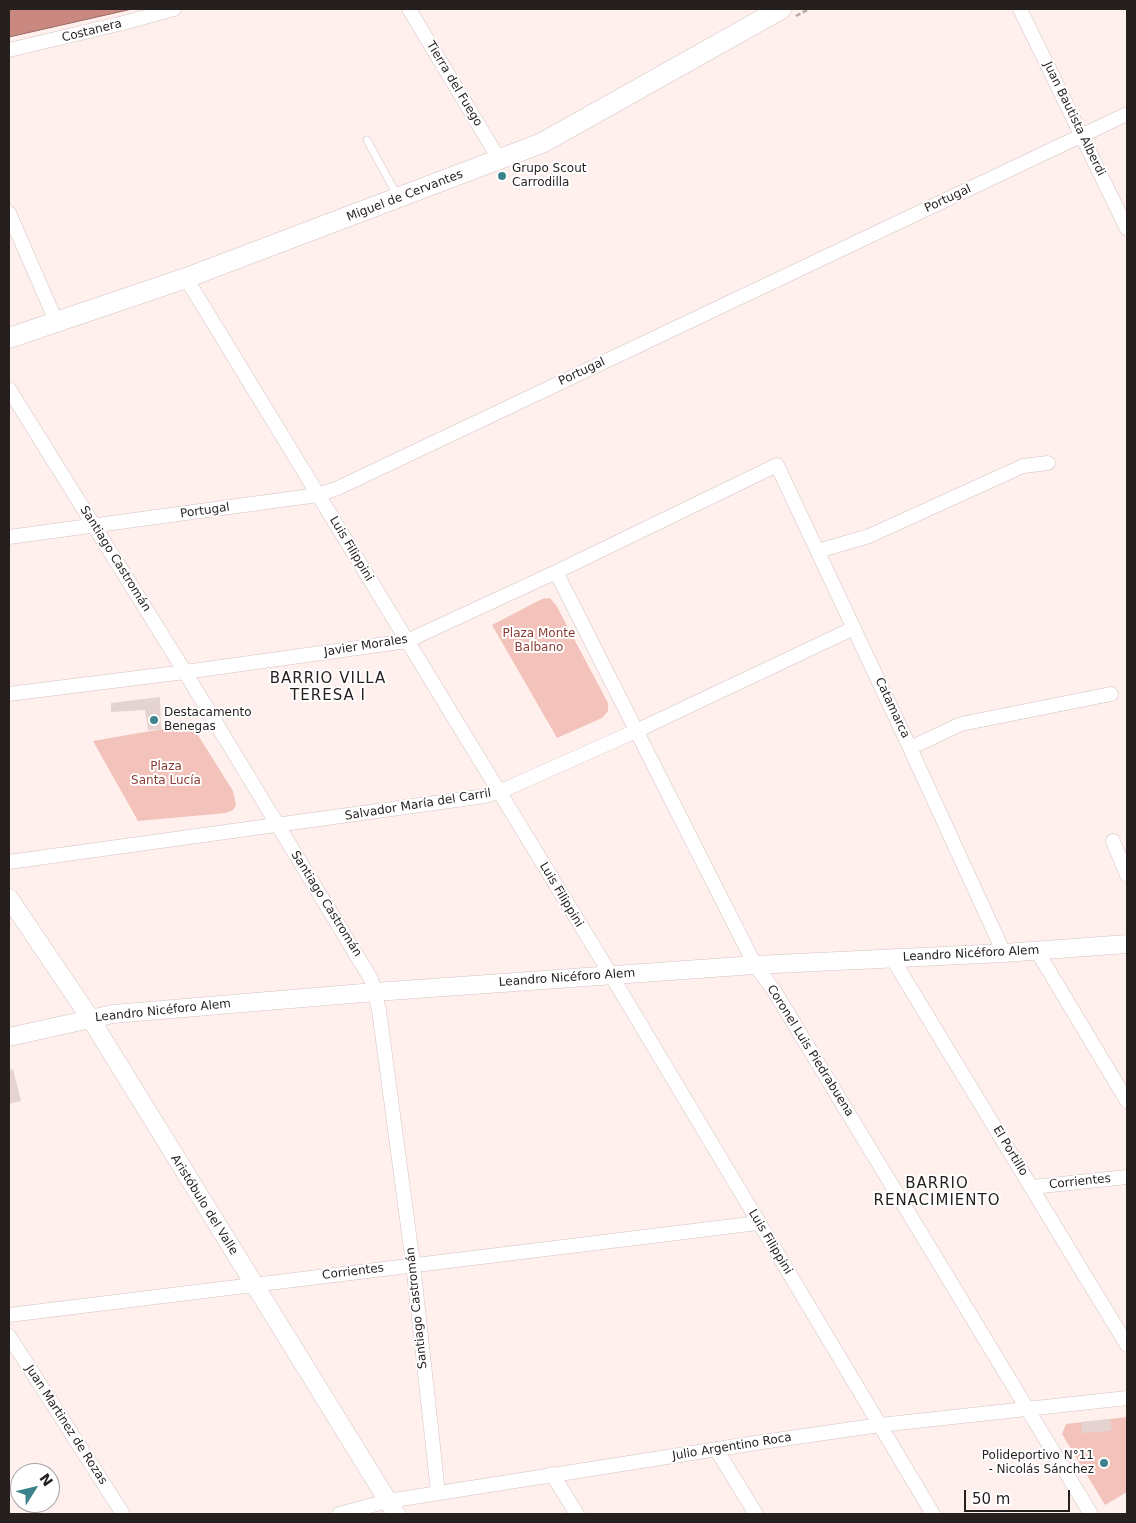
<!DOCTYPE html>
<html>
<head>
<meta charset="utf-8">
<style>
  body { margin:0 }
  #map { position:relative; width:1136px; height:1523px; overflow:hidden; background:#fff0ee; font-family:"DejaVu Sans",sans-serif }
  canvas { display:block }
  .frame { position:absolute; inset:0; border:10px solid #251f1e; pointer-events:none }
  .north { position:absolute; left:10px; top:1463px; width:50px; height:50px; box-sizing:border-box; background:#fff; border:1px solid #a8a5a5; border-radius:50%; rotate:54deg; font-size:14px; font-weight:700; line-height:20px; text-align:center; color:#251f1e }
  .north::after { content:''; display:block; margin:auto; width:18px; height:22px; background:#3d838d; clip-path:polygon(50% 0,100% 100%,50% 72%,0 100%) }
  .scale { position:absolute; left:964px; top:1490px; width:106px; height:22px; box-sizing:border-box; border:2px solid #251f1e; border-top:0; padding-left:6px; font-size:15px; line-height:18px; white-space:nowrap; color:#251f1e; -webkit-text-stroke:4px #fff; paint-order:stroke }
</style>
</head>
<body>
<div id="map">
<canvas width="1136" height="1523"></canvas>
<div class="frame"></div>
<div class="north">N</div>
<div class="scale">50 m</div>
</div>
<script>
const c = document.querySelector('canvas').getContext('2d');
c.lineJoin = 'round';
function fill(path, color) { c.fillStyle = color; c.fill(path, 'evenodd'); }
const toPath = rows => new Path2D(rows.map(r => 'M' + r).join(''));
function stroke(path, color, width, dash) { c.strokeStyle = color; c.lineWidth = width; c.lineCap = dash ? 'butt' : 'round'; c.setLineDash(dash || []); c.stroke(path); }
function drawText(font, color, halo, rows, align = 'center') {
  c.font = font + ' "DejaVu Sans",sans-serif'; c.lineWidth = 4; c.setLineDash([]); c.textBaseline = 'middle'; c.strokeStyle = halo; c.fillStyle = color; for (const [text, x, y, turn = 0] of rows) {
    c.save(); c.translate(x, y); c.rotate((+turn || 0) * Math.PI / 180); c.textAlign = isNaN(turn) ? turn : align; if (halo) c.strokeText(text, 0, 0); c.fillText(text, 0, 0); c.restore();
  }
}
const green = toPath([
  [550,598,556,605,608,703,608,711,602,718,557,738,492,625,542,599],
  [191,724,233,791,236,805,233,810,226,813,138,821,93,741],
  [1127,1417,1127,1492,1105,1505,1062,1434,1066,1424]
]);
const water = toPath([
  [9,9,132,9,9,37,9,9]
]);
const building = toPath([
  [160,697,161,729,148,730,145,710,111,712,111,703],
  [13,1069,21,1101,9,1104,9,1070],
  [1110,1419,1112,1431,1082,1433,1081,1422]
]);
const path = toPath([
  [796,16,809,9]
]);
const service = toPath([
  [367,140,397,195]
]);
const minor = toPath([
  [409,9,499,159],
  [1020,9,1127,229],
  [9,50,123,23,174,9],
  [9,213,56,321],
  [186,278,611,975,933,1514],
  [9,389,185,672,371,979,379,1010,413,1264,438,1492],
  [9,537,318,495,338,488,1127,114],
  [818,551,869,536,1023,466,1048,463],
  [556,572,755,965,773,989,1091,1514],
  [9,694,185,672,407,641,556,572,777,465,910,748,1004,953],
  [910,748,961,724,1111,694],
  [1113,841,1127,875],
  [9,862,485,796,499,792,636,731,854,628],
  [1037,951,1127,1101],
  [892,958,1127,1345],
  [1032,1187,1127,1177],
  [9,1315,758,1223],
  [9,1336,123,1514],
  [716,1449,756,1514],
  [552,1474,577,1514],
  [339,1514,388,1501,762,1442,880,1425,1127,1398]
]);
const tertiary = toPath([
  [9,898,90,1018,396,1514],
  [9,1037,113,1014,375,992,755,965,1004,953,1127,944]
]);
const secondary = toPath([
  [9,338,186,278,542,143,781,9]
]);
const markers = [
  [502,176,5,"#3d838d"],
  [154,720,5,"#3d838d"],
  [1104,1463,5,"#3d838d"]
];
const streetNames = [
  ["Costanera",92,31,-14],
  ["Tierra del Fuego",454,84,59],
  ["Juan Bautista Alberdi",1074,119,64],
  ["Miguel de Cervantes",405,196,-21],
  ["Portugal",948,199,-25],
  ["Portugal",582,372,-25],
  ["Portugal",205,511,-8],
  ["Luis Filippini",351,549,59],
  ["Santiago Castromán",115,559,58],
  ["Javier Morales",366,646,-9],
  ["Catamarca",892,708,65],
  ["Salvador María del Carril",418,805,-9],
  ["Luis Filippini",561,895,59],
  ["Santiago Castromán",326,904,58],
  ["Leandro Nicéforo Alem",971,954,-3],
  ["Leandro Nicéforo Alem",567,978,-4],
  ["Leandro Nicéforo Alem",163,1011,-6],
  ["Coronel Luis Piedrabuena",810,1051,58],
  ["El Portillo",1010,1151,59],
  ["Corrientes",1080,1182,-6],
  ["Aristóbulo del Valle",204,1205,58],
  ["Luis Filippini",770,1242,59],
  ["Corrientes",353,1272,-7],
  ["Santiago Castromán",417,1308,-96],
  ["Juan Martinez de Rozas",66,1425,57],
  ["Julio Argentino Roca",732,1447,-9]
];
const poiNames = [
  ["Grupo Scout",512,169],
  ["Carrodilla",512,183],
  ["Destacamento",164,713],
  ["Benegas",164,727],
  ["Polideportivo N°11",1094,1456,"right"],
  ["- Nicolás Sánchez",1094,1470,"right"]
];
const parkNames = [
  ["Plaza Monte",539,634],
  ["Balbano",539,648],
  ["Plaza",166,767],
  ["Santa Lucía",166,781]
];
const quarterNames = [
  ["BARRIO VILLA",328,679],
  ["TERESA I",328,696],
  ["BARRIO",937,1184],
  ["RENACIMIENTO",937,1201]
];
fill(green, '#f2c2bb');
fill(water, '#c98981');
stroke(water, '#986963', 1);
fill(building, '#e5d3d1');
stroke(service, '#d3c2c0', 8);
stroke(minor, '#d3c2c0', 15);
stroke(tertiary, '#d3c2c0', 19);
stroke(secondary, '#d3c2c0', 21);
stroke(path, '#b7aba9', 2.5, [5, 2.5]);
stroke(service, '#fff', 7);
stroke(minor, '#fff', 14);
stroke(tertiary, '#fff', 18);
stroke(secondary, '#fff', 20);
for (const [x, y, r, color] of markers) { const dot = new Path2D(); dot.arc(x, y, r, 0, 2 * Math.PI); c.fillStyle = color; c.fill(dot); stroke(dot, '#fff', 2); }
drawText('12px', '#251f1e', '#fff', streetNames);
drawText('12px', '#251f1e', '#fff', poiNames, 'left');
drawText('12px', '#8a3c34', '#fff', parkNames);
c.letterSpacing = '1px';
drawText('15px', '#251f1e', '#fff', quarterNames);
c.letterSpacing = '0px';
</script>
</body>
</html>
